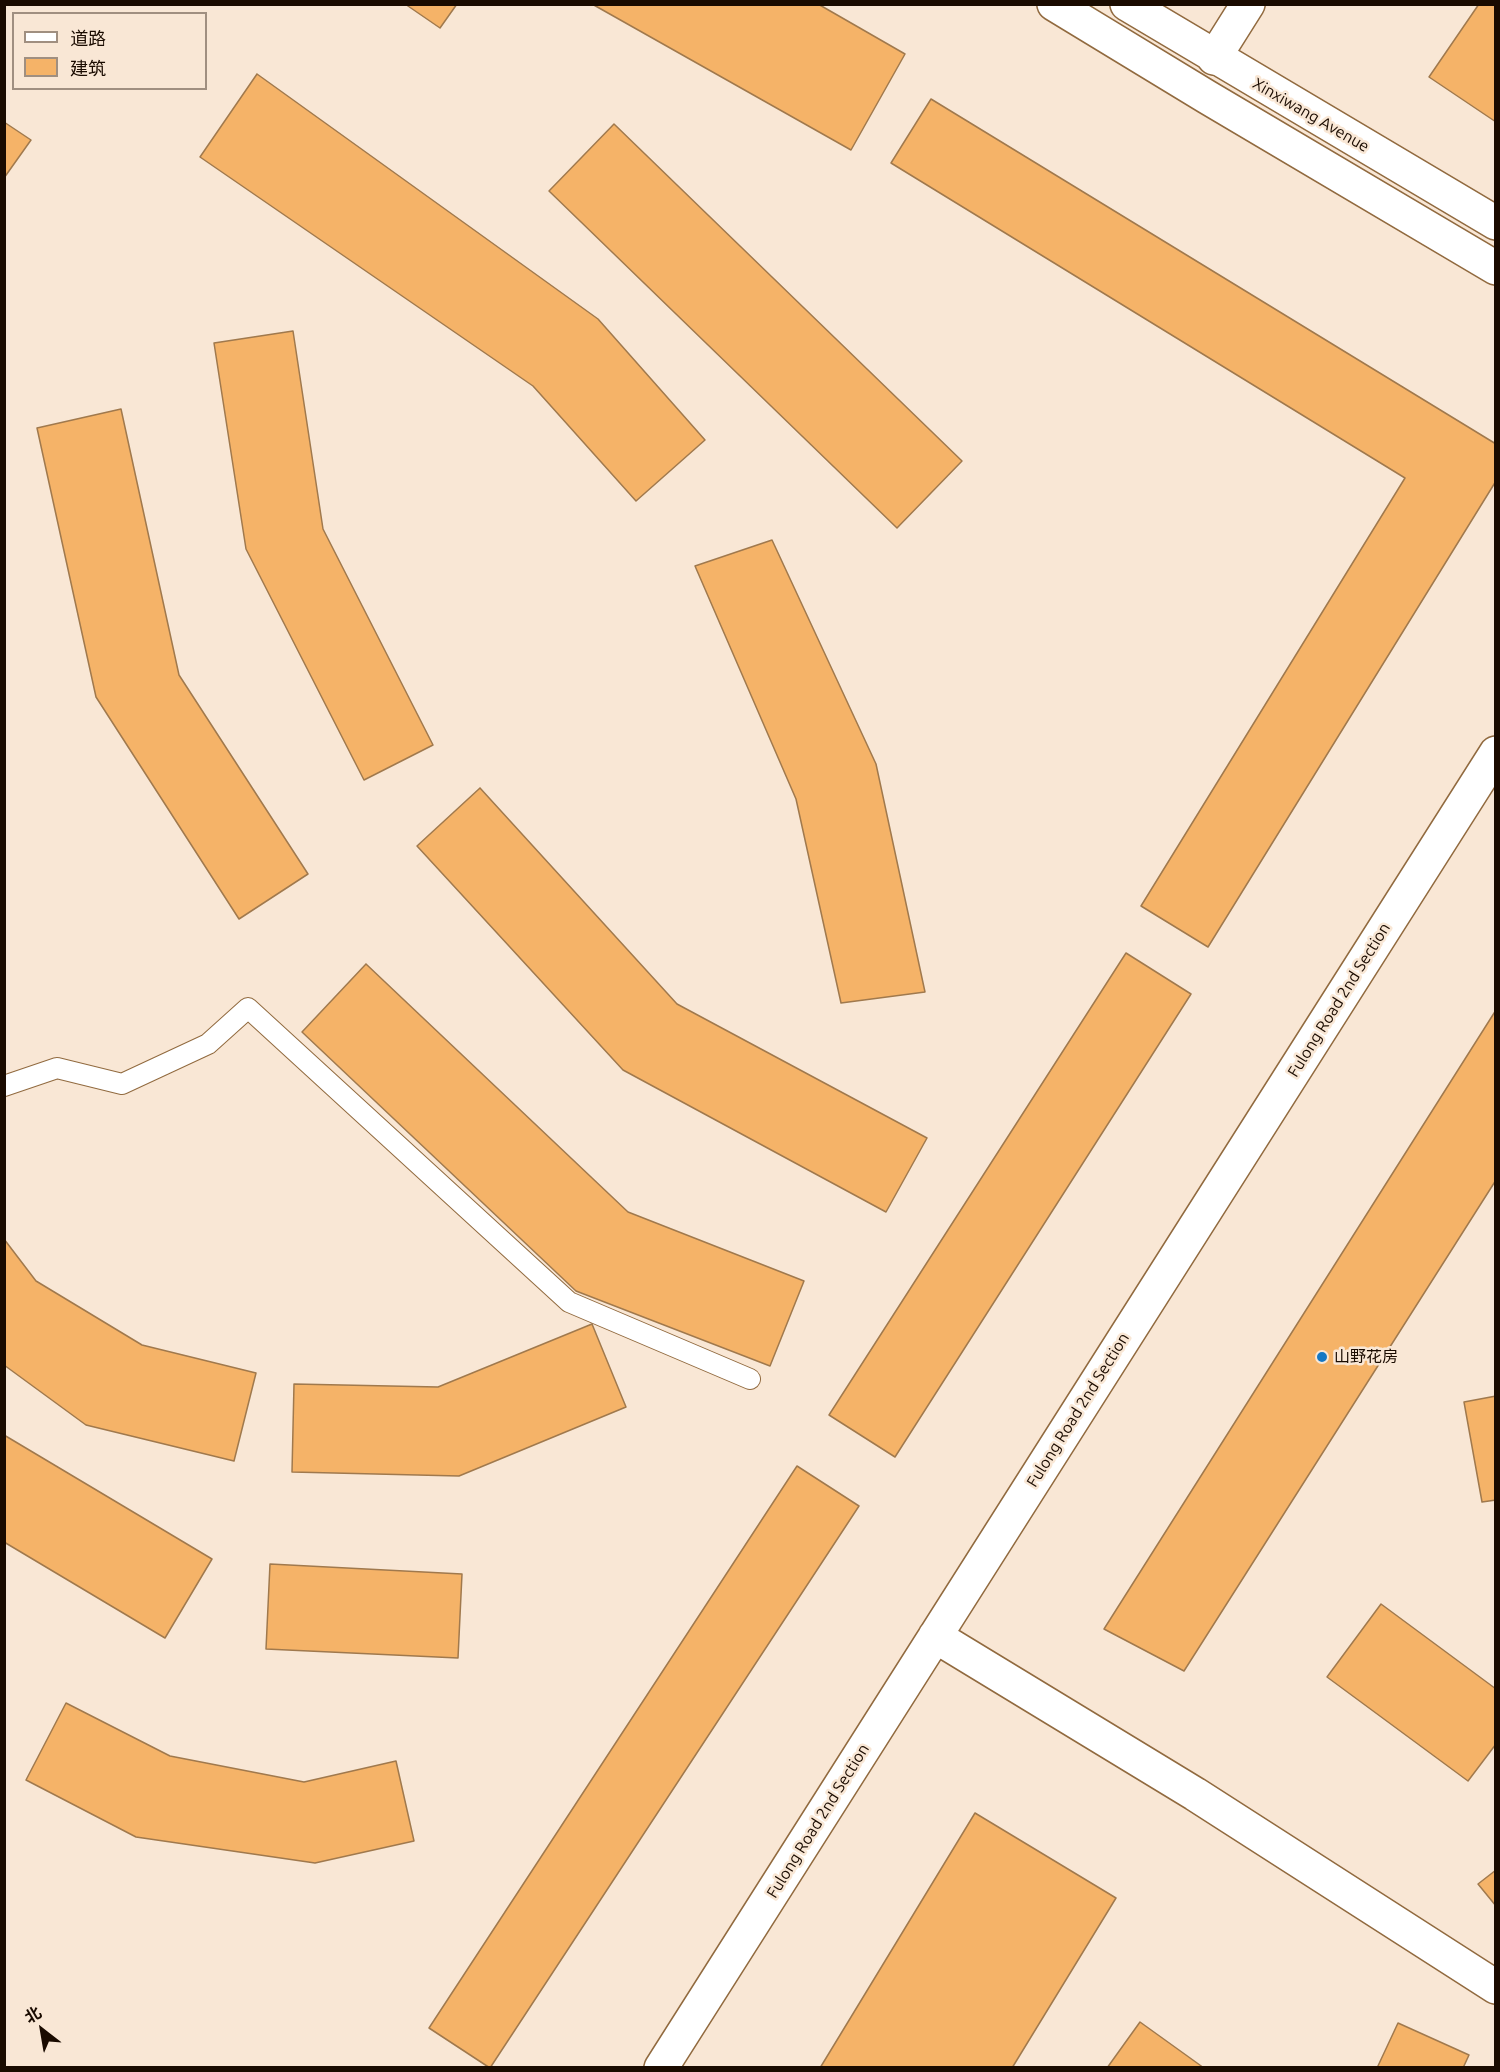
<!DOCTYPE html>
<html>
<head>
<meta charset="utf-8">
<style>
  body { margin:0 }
  #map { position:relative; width:1500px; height:2072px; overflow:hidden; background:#f9e7d5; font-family:Ubuntu,"Noto Sans SC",sans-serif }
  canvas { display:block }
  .frame { position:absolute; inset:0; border:6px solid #1a0b00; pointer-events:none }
  .legend { position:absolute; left:12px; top:12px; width:195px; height:78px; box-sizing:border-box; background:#f9e7d5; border:2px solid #a08f80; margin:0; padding:8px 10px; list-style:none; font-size:18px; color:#1a0b00 }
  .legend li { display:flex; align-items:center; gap:12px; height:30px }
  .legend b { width:30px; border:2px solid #a08f80 }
  .north { position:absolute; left:12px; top:2000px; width:60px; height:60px; -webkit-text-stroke:4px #f9e7d5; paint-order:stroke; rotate:329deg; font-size:16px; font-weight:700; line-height:24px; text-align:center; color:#1a0b00 }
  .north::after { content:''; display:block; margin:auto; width:21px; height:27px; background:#1a0b00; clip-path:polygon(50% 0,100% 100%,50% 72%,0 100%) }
</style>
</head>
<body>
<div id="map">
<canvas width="1500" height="2072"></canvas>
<div class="frame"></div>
<ul class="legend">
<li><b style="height:8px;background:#fff"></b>道路</li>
<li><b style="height:16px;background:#f5b368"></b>建筑</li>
</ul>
<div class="north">北</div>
</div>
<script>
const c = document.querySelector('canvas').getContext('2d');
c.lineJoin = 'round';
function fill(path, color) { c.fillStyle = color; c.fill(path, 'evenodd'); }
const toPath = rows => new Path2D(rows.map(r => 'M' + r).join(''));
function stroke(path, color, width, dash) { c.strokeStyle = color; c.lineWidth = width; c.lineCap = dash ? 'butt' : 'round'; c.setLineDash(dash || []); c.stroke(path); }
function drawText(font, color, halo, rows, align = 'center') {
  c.font = font + ' Ubuntu,"Noto Sans SC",sans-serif'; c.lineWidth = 5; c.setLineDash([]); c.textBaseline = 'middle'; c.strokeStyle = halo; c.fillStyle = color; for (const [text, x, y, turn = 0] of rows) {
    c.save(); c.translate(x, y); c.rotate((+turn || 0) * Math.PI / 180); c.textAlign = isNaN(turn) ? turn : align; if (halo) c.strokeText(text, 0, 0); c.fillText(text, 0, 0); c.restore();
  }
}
const building = toPath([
  [405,4,457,4,440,28,405,4],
  [592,4,818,4,905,54,851,150,592,4],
  [1479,4,1496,4,1496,122,1429,77,1479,4],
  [257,74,598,319,705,440,636,501,533,386,200,157,257,74],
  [931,99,1496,444,1496,481,1208,947,1141,906,1405,478,891,163,931,99],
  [4,122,31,140,4,178,4,122],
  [614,124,962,461,897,528,549,191,614,124],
  [293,331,323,529,433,745,364,780,246,549,214,343,293,331],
  [121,409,179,675,308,874,239,919,96,697,37,428,121,409],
  [772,540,876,764,925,992,841,1003,796,799,695,566,772,540],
  [480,788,677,1004,927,1138,886,1212,623,1070,417,846,480,788],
  [1126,953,1191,994,895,1457,829,1415,1126,953],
  [366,964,628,1212,804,1281,770,1366,576,1291,302,1032,366,964],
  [1496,1010,1496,1180,1184,1671,1104,1629,1496,1010],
  [4,1239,36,1281,142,1345,256,1373,234,1461,86,1425,4,1365,4,1239],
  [592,1324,626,1407,459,1476,292,1472,294,1384,438,1387,592,1324],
  [1496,1396,1496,1500,1482,1502,1464,1402,1496,1396],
  [4,1435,212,1559,165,1638,4,1542,4,1435],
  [797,1466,859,1506,490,2068,429,2028,797,1466],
  [270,1564,462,1574,458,1658,266,1649,270,1564],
  [1381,1604,1496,1689,1496,1744,1468,1781,1327,1677,1381,1604],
  [66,1703,170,1756,304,1782,396,1761,414,1841,315,1863,136,1837,26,1780,66,1703],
  [975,1813,1116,1898,1012,2068,820,2068,975,1813],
  [1496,1870,1496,1906,1478,1884,1496,1870],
  [1140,2022,1204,2068,1107,2068,1140,2022],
  [1398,2023,1469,2055,1463,2068,1377,2068,1398,2023]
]);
const lane = toPath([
  [4,1086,57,1068,122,1084,208,1044,248,1008,569,1302,750,1379]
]);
const street = toPath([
  [1214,58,1248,4],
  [935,1636,1195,1794,1496,1987],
  [661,2068,1496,753]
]);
const secondary = toPath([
  [1054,4,1207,97,1496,268],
  [1127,4,1496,223]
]);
const markers = [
  [1322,1357,6,"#1478c4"]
];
const streetNames = [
  ["Xinxiwang Avenue",1311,115,30],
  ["Fulong Road 2nd Section",1339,1000,-58],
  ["Fulong Road 2nd Section",1078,1410,-58],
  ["Fulong Road 2nd Section",818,1821,-58]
];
const poiNames = [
  ["山野花房",1334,1357]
];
fill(building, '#f5b368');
stroke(building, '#a0794d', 1.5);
stroke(lane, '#916a3f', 22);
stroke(street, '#916a3f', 36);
stroke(secondary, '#916a3f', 36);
stroke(lane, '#fff', 20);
stroke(street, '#fff', 33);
stroke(secondary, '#fff', 33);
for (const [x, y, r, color] of markers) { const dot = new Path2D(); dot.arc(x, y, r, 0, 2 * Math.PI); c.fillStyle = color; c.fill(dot); stroke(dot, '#f9e7d5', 2); }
drawText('16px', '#1a0b00', '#f9e7d5', streetNames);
drawText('16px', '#1a0b00', '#f9e7d5', poiNames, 'left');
</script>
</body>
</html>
